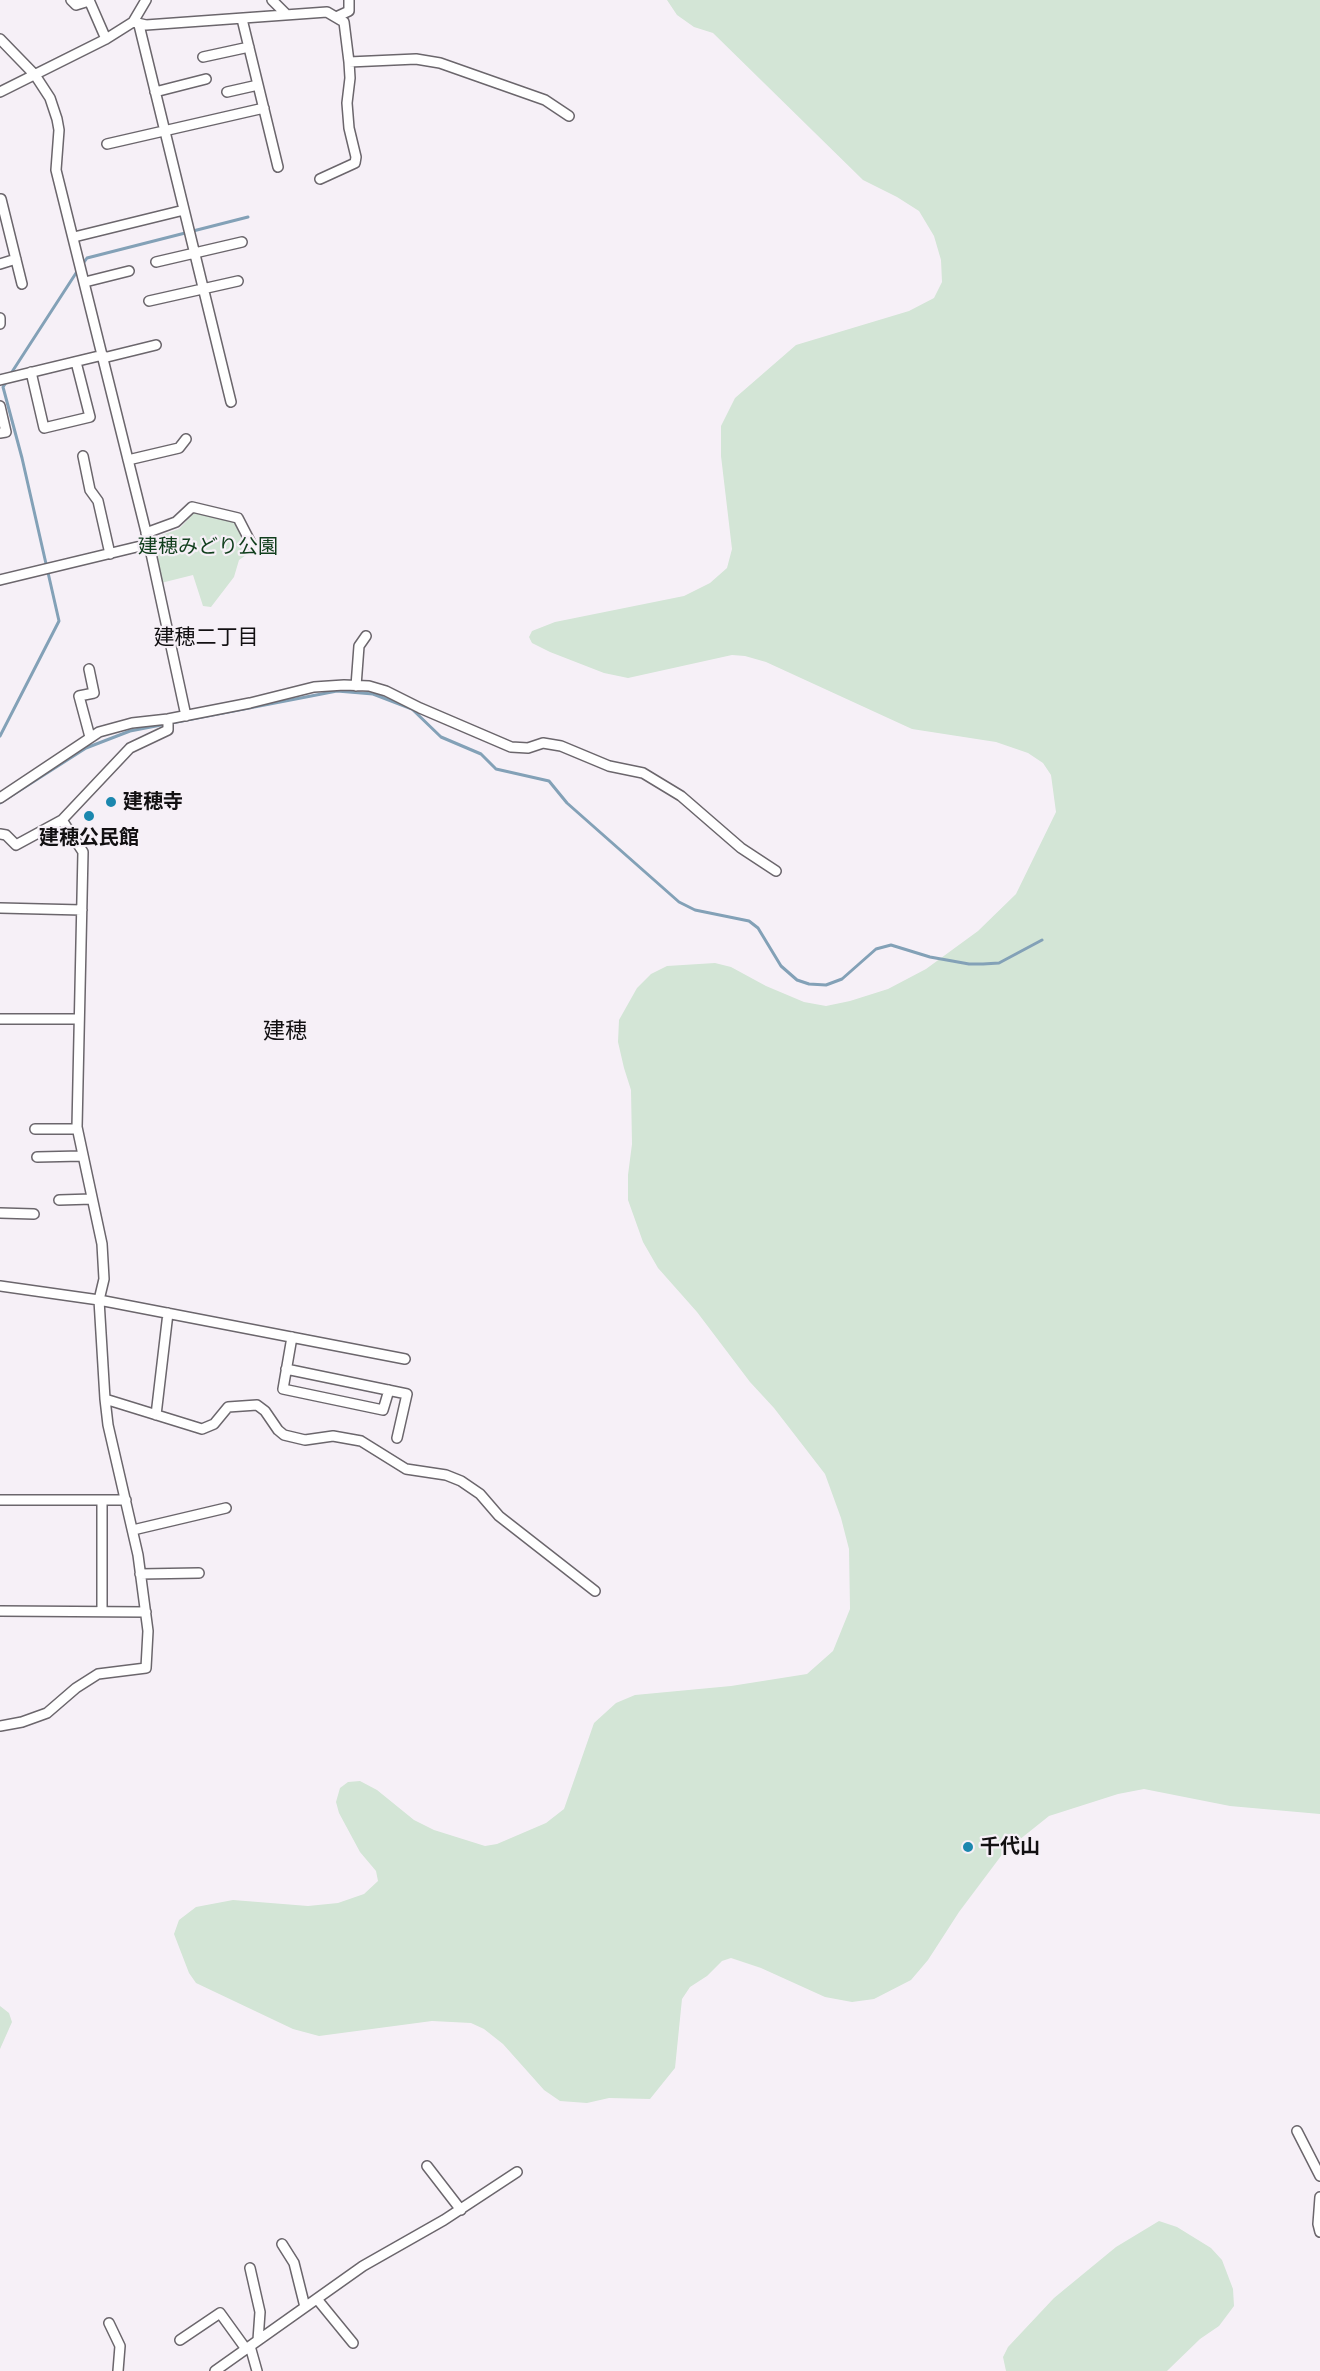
<!DOCTYPE html>
<html>
<head>
<meta charset="utf-8">
<style>
  body { margin:0 }
  canvas { display:block; background:#f6f0f7 }
</style>
</head>
<body>
<canvas width="1320" height="2371"></canvas>
<script>
const c = document.querySelector('canvas').getContext('2d');
c.lineJoin = 'round';
function fill(path, color) { c.fillStyle = color; c.fill(path, 'evenodd'); }
const toPath = rows => new Path2D(rows.map(r => 'M' + r).join(''));
function stroke(path, color, width, dash) { c.strokeStyle = color; c.lineWidth = width; c.lineCap = dash ? 'butt' : 'round'; c.setLineDash(dash || []); c.stroke(path); }
function drawText(font, color, halo, rows, align = 'center') {
  c.font = font + ' Cabin,"Noto Sans JP",sans-serif'; c.lineWidth = 4.5; c.setLineDash([]); c.textBaseline = 'middle'; c.strokeStyle = halo; c.fillStyle = color; for (const [text, x, y, turn = 0] of rows) {
    c.save(); c.translate(x, y); c.rotate((+turn || 0) * Math.PI / 180); c.textAlign = isNaN(turn) ? turn : align; if (halo) c.strokeText(text, 0, 0); c.fillText(text, 0, 0); c.restore();
  }
}
const green = toPath([
  [667,0,1320,0,1320,1814,1230,1806,1144,1789,1118,1794,1049,1816,1004,1852,959,1912,928,1960,911,1980,874,1999,852,2002,825,1997,761,1968,731,1958,722,1961,707,1976,690,1987,682,1999,675,2068,650,2099,609,2098,587,2103,560,2101,544,2090,503,2044,484,2029,471,2023,432,2021,319,2036,293,2029,196,1983,189,1973,174,1934,179,1920,196,1907,233,1900,308,1906,338,1903,364,1894,378,1881,376,1871,360,1852,339,1813,336,1802,340,1788,348,1782,360,1781,377,1790,414,1820,434,1830,485,1846,497,1844,546,1823,564,1809,594,1723,616,1703,635,1695,731,1686,807,1674,833,1651,850,1609,849,1549,841,1518,825,1474,774,1408,750,1382,697,1312,658,1268,643,1242,628,1200,628,1175,632,1144,631,1090,624,1068,618,1042,619,1020,637,988,651,974,667,966,715,963,731,967,766,986,804,1002,826,1006,850,1001,888,989,926,969,978,931,1016,894,1056,812,1051,775,1043,763,1028,753,996,742,912,729,766,662,745,656,732,655,628,678,604,673,550,652,532,643,529,637,532,631,555,622,684,596,710,583,727,568,732,549,721,456,721,426,735,398,796,345,909,311,934,298,942,282,941,260,934,236,919,211,897,197,863,180,713,33,694,27,677,15],
  [196,511,237,521,252,551,239,560,234,577,211,607,203,606,193,575,161,583,150,539,179,529],
  [0,2006,9,2013,12,2022,0,2049],
  [1159,2221,1177,2227,1211,2248,1222,2260,1233,2289,1234,2306,1219,2326,1200,2339,1167,2371,1006,2371,1003,2357,1008,2347,1054,2298,1116,2247]
]);
const stream = toPath([
  [82,265,87,258,248,217],
  [10,375,78,270],
  [0,736,59,621,22,458,3,387,7,381],
  [0,803,86,748,130,731,337,691,373,694,412,709,441,737,481,754,496,769,549,781,567,803,679,902,695,910,749,921,758,928,781,966,797,980,809,984,826,985,842,979,876,949,891,945,930,957,969,964,983,964,999,963,1042,940]
]);
const minor = toPath([
  [71,0,76,5,89,1],
  [89,0,106,39],
  [272,0,287,15],
  [336,17,349,11,349,0],
  [242,19,278,167],
  [133,22,146,25,327,12,344,22,349,62,416,59,440,63,545,100,569,116],
  [139,25,231,402],
  [0,39,35,75,50,98,57,119,59,130,56,170,149,544,186,716],
  [203,57,249,47],
  [0,92,106,39,133,22,146,0],
  [155,92,206,79],
  [227,92,258,85],
  [107,144,264,108],
  [320,179,355,163,356,157,349,128,347,103,350,78,349,62],
  [1,199,22,284],
  [74,237,184,210],
  [156,262,242,242],
  [0,264,16,259],
  [85,282,129,271],
  [149,301,238,281],
  [0,318,0,324],
  [103,358,156,345],
  [31,372,44,428,90,417,76,362],
  [0,380,103,355],
  [0,406,6,432,0,433],
  [83,456,90,490,98,501,110,554],
  [128,460,179,448,186,439],
  [146,533,176,522,192,507,238,518,254,549],
  [0,580,149,544],
  [89,669,94,693,79,696,90,737],
  [356,686,359,646,366,636],
  [0,798,99,732,132,723,168,719,250,703,314,687,344,685,369,686,386,691,420,708,511,747,528,748,543,743,561,746,609,766,643,773,681,796,741,848,776,871],
  [0,834,6,835,16,845,62,820],
  [0,908,82,910],
  [0,1019,78,1019],
  [35,1129,77,1129],
  [37,1157,82,1156],
  [59,1200,92,1199],
  [0,1213,34,1214],
  [0,1286,99,1300,405,1359],
  [292,1337,283,1389,383,1410,389,1390],
  [286,1369,407,1394,397,1438],
  [105,1399,202,1429,214,1424,228,1407,257,1405,265,1411,278,1430,284,1435,305,1440,333,1436,361,1441,406,1469,446,1475,461,1481,480,1494,499,1516,595,1591],
  [156,1415,168,1313],
  [0,1500,126,1500],
  [133,1530,226,1508],
  [140,1574,199,1573],
  [0,1611,146,1612],
  [102,1611,102,1500],
  [0,1726,22,1722,47,1713,76,1688,98,1674,146,1668,148,1631,138,1555,108,1425,105,1399,99,1300,104,1279,102,1244,77,1127,83,852,62,820,130,748,168,730,168,719],
  [1297,2131,1320,2176],
  [427,2166,461,2210],
  [1320,2197,1318,2224,1320,2232],
  [282,2244,294,2263,305,2307],
  [250,2268,260,2312,258,2340],
  [317,2299,353,2343],
  [109,2323,120,2346,118,2371],
  [180,2340,220,2313,246,2349],
  [250,2346,257,2371],
  [215,2371,363,2266,444,2220,517,2172]
]);
const markers = [
  [111,802,6,"#1b87ae"],
  [89,816,6,"#1b87ae"],
  [968,1847,6,"#1b87ae"]
];
const parkNames = [
  ["建穂みどり公園",208,547]
];
const poiNames = [
  ["建穂寺",123,802],
  ["建穂公民館",89,838,"center"],
  ["千代山",980,1847]
];
const neighbourhoodNames = [
  ["建穂二丁目",206,638]
];
const quarterNames = [
  ["建穂",285,1032]
];
fill(green, '#d3e5d6');
stroke(stream, '#83a1b7', 3);
stroke(minor, '#6b666c', 12);
stroke(minor, '#fff', 9);
for (const [x, y, r, color] of markers) { const dot = new Path2D(); dot.arc(x, y, r, 0, 2 * Math.PI); c.fillStyle = color; c.fill(dot); stroke(dot, '#f6f0f7', 2); }
drawText('20px', '#103e1c', '#f6f0f7', parkNames);
drawText('bold 20px', '#121012', '#f6f0f7', poiNames, 'left');
drawText('21px', '#121012', '#f6f0f7', neighbourhoodNames);
drawText('22px', '#121012', '#f6f0f7', quarterNames);
</script>
</body>
</html>
